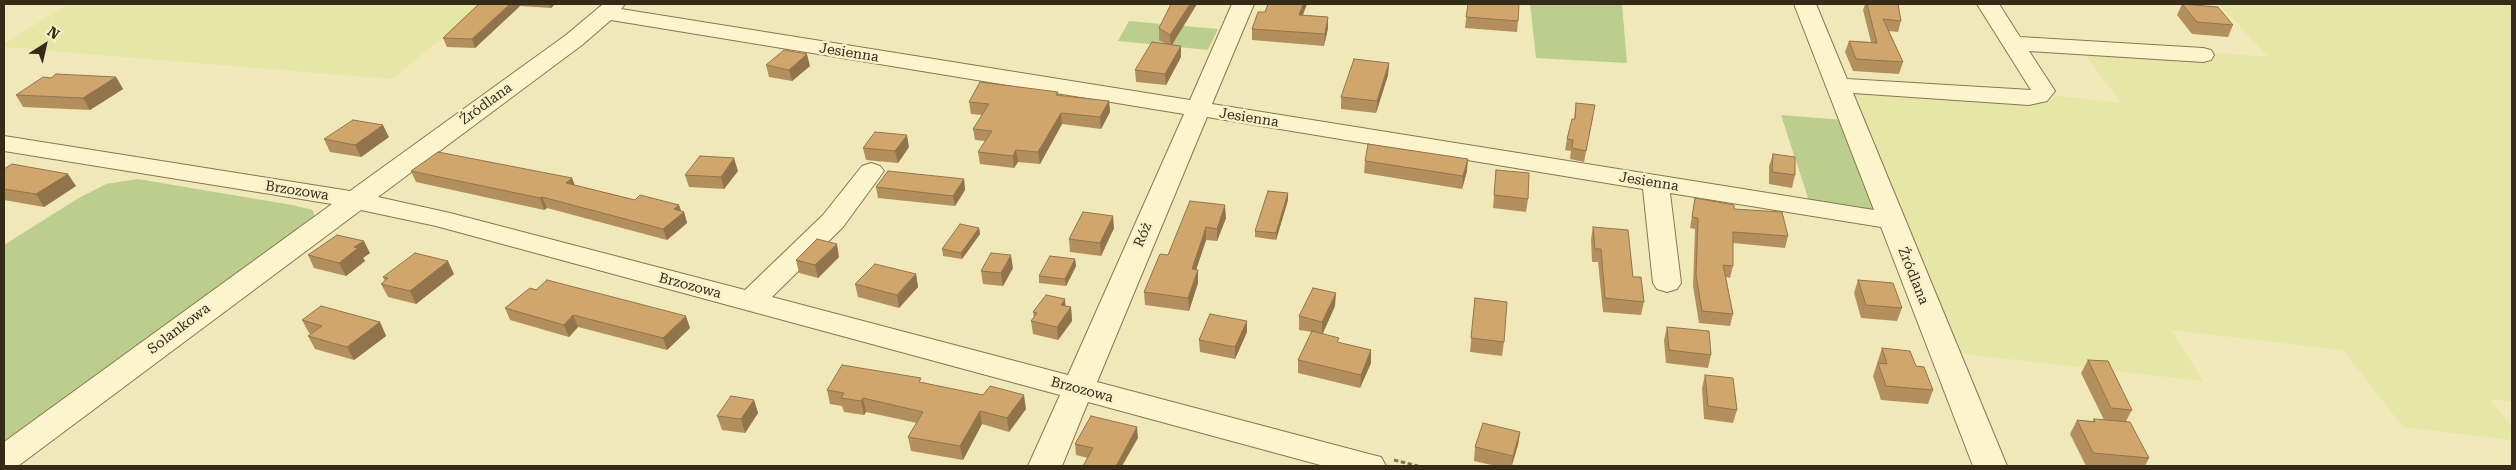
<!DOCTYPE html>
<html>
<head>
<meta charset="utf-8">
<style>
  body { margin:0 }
  #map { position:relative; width:2516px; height:470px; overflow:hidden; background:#f0e8b9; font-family:"Roboto Serif",serif }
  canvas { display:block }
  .frame { position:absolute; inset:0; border:5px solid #352b19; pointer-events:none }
  .north { position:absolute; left:20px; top:20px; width:50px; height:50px; -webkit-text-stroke:4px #f7f1c9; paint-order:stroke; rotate:35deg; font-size:14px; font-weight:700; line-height:20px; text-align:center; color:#352b19 }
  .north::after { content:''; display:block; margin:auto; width:18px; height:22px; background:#352b19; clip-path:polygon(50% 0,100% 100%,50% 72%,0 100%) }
</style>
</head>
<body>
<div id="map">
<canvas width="2516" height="470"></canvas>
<div class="frame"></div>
<div class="north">N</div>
</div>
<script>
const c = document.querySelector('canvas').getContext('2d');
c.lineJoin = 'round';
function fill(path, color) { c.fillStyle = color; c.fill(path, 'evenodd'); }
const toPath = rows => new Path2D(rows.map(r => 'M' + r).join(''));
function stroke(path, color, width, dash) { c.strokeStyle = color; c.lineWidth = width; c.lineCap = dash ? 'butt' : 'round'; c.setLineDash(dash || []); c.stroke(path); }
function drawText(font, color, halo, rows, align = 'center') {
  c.font = font + ' "Roboto Serif",serif'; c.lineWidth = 5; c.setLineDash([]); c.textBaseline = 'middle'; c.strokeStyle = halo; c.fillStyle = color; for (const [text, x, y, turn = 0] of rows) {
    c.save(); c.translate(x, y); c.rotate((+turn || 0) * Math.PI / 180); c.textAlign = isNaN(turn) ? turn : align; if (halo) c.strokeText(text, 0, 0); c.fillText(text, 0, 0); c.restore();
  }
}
const farmland = toPath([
  [68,4,484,4,392,79,4,47,4,44],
  [2219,4,2512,4,2512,402,2489,399,2512,426,2512,440,2403,427,2343,350,2171,330,2203,381,1955,353,1851,91,2051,95,2121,103,2081,49,2205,52,2268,57]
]);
const green = toPath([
  [1530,4,1622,4,1627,63,1536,58],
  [1129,21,1218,29,1208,50,1118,41],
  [1781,115,1843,120,1878,212,1809,201],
  [138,179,292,205,313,210,315,219,4,446,4,245,77,199,106,184]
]);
const path = toPath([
  [1394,460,1418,466]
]);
const minor = toPath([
  [603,4,625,4,621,9,1190,100,1232,4,1254,4,1212,104,1874,210,1794,4,1816,4,1847,79,2031,90,1977,4,1999,4,2020,37,2203,48,2211,50,2214,55,2211,60,2203,62,2029,51,2055,91,2047,101,2029,105,1853,93,2007,466,1973,466,1881,227,1670,193,1681,283,1677,289,1667,292,1657,289,1653,283,1643,189,1207,117,1097,382,1369,454,1381,457,1386,466,1324,466,1088,402,1062,466,1028,466,1060,395,436,226,361,210,18,466,4,466,4,442,332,204,4,151,4,136,350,191,566,35,603,4],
  [611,20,1184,114,1068,375,772,297,843,227,884,171,880,166,871,163,862,166,823,215,745,290,450,213,378,197,582,45,611,20]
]);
const wall = toPath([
  [479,4,555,4,551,8,520,6,475,48,447,47,443,38],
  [1197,4,1172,45,1181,57,1166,85,1136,82,1135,70,1166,44,1159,40,1159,28],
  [1268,4,1307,4,1303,15,1328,17,1328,28,1324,46,1252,40,1252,29,1265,12],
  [1468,4,1518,21,1517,32,1465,28],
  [1865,4,1898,4,1901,21,1898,32,1889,31,1903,62,1899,74,1853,71,1845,52,1849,41,1871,42,1863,10],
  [2182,4,2233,25,2228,37,2192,34,2177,15],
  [1389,63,1388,75,1376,113,1341,109,1341,97],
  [766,65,810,66,792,81,769,77],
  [116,77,123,89,90,110,23,107,16,95,51,78],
  [1058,92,1059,96,1109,101,1110,112,1101,129,1062,124,1040,164,1018,162,1014,168,980,164,978,152,985,141,975,140,973,129,982,115,971,114,969,102],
  [1576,103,1593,116,1584,162,1570,159,1571,151,1565,150,1567,139,1574,119],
  [389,137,361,157,330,152,324,139],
  [909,147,898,163,866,160,863,148],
  [1773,154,1795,175,1792,188,1769,184,1769,166],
  [1365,161,1467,171,1462,189,1364,173],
  [4,169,76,186,44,207,4,200],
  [1496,170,1528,199,1526,212,1493,208],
  [411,171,572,178,575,185,684,212,687,223,667,240,547,208,544,210,416,182],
  [738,171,724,189,689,187,685,175],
  [964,179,965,190,955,206,878,198,876,187],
  [1288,193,1288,200,1276,240,1255,237,1255,231],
  [1695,198,1734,209,1788,236,1785,248,1733,243,1733,266,1730,278,1726,277,1733,314,1730,326,1699,323,1693,286,1695,229,1690,228],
  [1190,201,1226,218,1217,241,1206,240,1196,270,1198,270,1198,283,1189,311,1145,305,1144,292,1168,255],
  [1593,227,1633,277,1644,302,1641,315,1603,312,1598,262,1592,262,1591,239],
  [979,228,980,234,962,259,943,256,942,249],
  [1114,228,1101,256,1070,252,1069,239],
  [370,253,363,258,365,261,346,276,314,268,308,255],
  [839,257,818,278,799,273,796,260],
  [1075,259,1076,266,1066,286,1039,283,1039,276],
  [1013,268,1003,286,983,284,981,271],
  [454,274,416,304,388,297,381,284,385,281,383,277],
  [916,274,918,287,899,308,858,297,855,284],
  [1858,280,1902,308,1897,321,1861,318,1854,293],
  [530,288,690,328,667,350,578,327,569,337,510,320,505,308],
  [1475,298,1504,342,1502,356,1470,352],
  [1065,306,1071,307,1072,321,1058,340,1033,334,1031,321,1034,317,1033,312],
  [1335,306,1323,333,1339,343,1371,350,1371,363,1360,388,1298,373,1298,360,1312,332,1299,330,1299,316],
  [302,320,380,322,386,336,354,360,315,349,308,336,311,334,309,333],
  [1247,321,1247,332,1235,359,1200,352,1199,340],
  [1667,327,1711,355,1708,368,1666,363,1664,340],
  [1882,348,1916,366,1933,390,1928,404,1881,400,1873,376],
  [2088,360,2132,410,2126,421,2149,458,2145,466,2086,466,2070,434,2077,420,2093,421,2094,419,2104,420,2081,373],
  [1705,375,1737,410,1733,423,1704,419,1702,388],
  [922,382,1026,409,1009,432,982,424,963,460,911,451,908,437,917,423,866,412,864,415,844,412,842,406,830,404,827,390],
  [754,400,758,413,745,433,722,430,717,416],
  [1520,432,1518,445,1512,466,1496,466,1474,461,1475,447],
  [1138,438,1088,458,1076,455,1075,444]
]);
const shadedWall = toPath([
  [510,4,519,4,520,6,475,48,472,39],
  [549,4,555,4,551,8],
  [1190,4,1197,4,1171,46,1170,35],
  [1303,4,1307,4,1298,26,1299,15],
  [1328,17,1328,28,1324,46,1325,34],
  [1181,46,1181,57,1166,85,1165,74],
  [807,54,810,66,792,81,789,70],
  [1389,63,1388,75,1376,113,1377,101],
  [116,77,123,89,90,110,83,98],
  [1109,101,1110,112,1101,129,1100,117],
  [1061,113,1062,124,1040,164,1038,152],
  [383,125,389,137,361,157,355,145],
  [907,135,909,147,898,163,895,151],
  [1016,150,1018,162,1014,168,1013,156],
  [734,158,738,171,724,189,721,177],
  [1468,159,1467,171,1462,189,1463,176],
  [68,174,76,186,44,207,36,194],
  [572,178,576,189,566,183],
  [964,179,965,190,955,206,953,196],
  [1288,193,1288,200,1276,240,1276,233],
  [542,197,547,208,544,210,540,198],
  [679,205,682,213,684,212,687,223,667,240,663,229,674,209],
  [1225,205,1226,218,1217,241,1217,229],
  [1113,216,1114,228,1101,256,1100,243],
  [1206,227,1206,240,1192,282,1192,269],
  [979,228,980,234,962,259,961,253],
  [364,241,370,253,363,258,365,261,346,276,339,263,354,247],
  [837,244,839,257,818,278,815,265],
  [1011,255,1013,268,1003,286,1001,273],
  [1075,259,1076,266,1066,286,1065,279],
  [448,261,454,274,416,304,410,291],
  [1198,270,1198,283,1189,311,1188,298],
  [916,274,918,287,899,308,897,295],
  [1336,293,1335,306,1322,335,1322,322],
  [1065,299,1066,313,1061,305],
  [1071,307,1072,321,1058,340,1057,327],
  [573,315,578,327,569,337,564,325],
  [686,316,690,328,667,350,663,338],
  [1247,321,1247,332,1235,359,1235,347],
  [380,322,386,336,354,360,347,347],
  [1371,350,1371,363,1360,388,1361,375],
  [1024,395,1026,409,1009,432,1007,418],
  [863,398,866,412,864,415,861,401],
  [754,400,758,413,745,433,741,419],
  [980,411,982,424,963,460,960,446],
  [1137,427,1138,438,1122,466,1116,466],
  [1520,432,1518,445,1511,466,1513,456]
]);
const building = toPath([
  [479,4,510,4,472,39,443,38,479,4],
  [1171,4,1190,4,1170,35,1159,28,1171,4],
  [1268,4,1303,4,1299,15,1328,17,1325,34,1252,29,1258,12,1265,12,1268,4],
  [1468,4,1519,4,1518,21,1466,17,1468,4],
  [1867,4,1898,4,1901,21,1883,19,1903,62,1856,59,1849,41,1877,43,1867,4],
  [2182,4,2218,7,2233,25,2197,22,2182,4],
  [1152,42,1181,46,1165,74,1135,70,1152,42],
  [784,50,807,54,789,70,766,65,784,50],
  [1354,59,1389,63,1377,101,1341,97,1354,59],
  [56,74,116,77,83,98,16,95,43,77,51,78,56,74],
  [980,82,1058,92,1056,95,1109,101,1100,117,1061,113,1038,152,1016,150,1013,156,978,152,992,131,973,129,989,104,969,102,980,82],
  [1576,103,1595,105,1586,151,1572,148,1573,140,1567,139,1572,119,1575,119,1576,103],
  [353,120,383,125,355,145,324,139,353,120],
  [875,132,907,135,895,151,863,148,875,132],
  [1368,144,1468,159,1463,176,1365,161,1368,144],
  [438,152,572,178,566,183,635,200,640,195,679,205,674,209,684,212,663,229,542,197,540,198,411,171,438,152],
  [1773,154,1795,157,1795,175,1772,172,1773,154],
  [700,156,734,158,721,177,685,175,700,156],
  [12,164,68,174,36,194,4,189,4,169,12,164],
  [1496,170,1529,173,1528,199,1494,195,1496,170],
  [888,171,964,179,953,196,876,187,888,171],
  [1268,191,1288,193,1276,233,1255,231,1268,191],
  [1695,198,1734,205,1734,209,1782,212,1788,236,1733,232,1733,266,1723,265,1733,314,1702,311,1696,275,1698,218,1692,217,1695,198],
  [1190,201,1225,205,1217,229,1206,227,1192,269,1198,270,1188,298,1144,292,1160,254,1168,255,1190,201],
  [1083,212,1113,216,1100,243,1069,239,1083,212],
  [960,224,979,228,961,253,942,249,960,224],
  [1593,227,1628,230,1633,277,1641,277,1644,302,1605,298,1601,249,1595,249,1593,227],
  [337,235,364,241,354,247,358,248,339,263,308,255,337,235],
  [817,239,837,244,815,265,796,260,817,239],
  [415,253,448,261,410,291,381,284,388,278,383,277,415,253],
  [991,253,1011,255,1001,273,981,271,991,253],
  [1050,256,1075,259,1065,279,1039,276,1050,256],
  [875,264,916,274,897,295,855,284,875,264],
  [547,280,686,316,663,338,573,315,564,325,505,308,530,288,536,290,547,280],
  [1858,280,1893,283,1902,308,1866,305,1858,280],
  [1313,288,1336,293,1322,322,1299,316,1313,288],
  [1046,295,1065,299,1061,305,1071,307,1057,327,1031,321,1037,313,1033,312,1046,295],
  [1475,298,1507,302,1504,342,1471,338,1475,298],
  [321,306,380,322,347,347,308,336,322,326,302,320,321,306],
  [1210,314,1247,321,1235,347,1199,340,1210,314],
  [1667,327,1709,331,1711,355,1669,350,1667,327],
  [1312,331,1339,338,1337,342,1371,350,1361,375,1298,360,1312,331],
  [1882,348,1910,351,1916,366,1924,367,1933,390,1886,386,1878,363,1887,364,1882,348],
  [2088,360,2108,361,2132,410,2111,408,2088,360],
  [842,365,921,378,919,382,983,395,990,386,1024,395,1007,418,980,411,960,446,908,437,923,412,863,398,861,401,841,398,844,393,827,390,842,365],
  [1705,375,1733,378,1737,410,1708,406,1705,375],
  [731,396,754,400,741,419,717,416,731,396],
  [1091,416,1137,427,1116,466,1083,466,1093,448,1075,444,1091,416],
  [2094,419,2130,422,2149,458,2093,453,2077,420,2095,422,2094,419],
  [1483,423,1520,432,1513,456,1475,447,1483,423]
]);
const streetNames = [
  ["Jesienna",849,53,9],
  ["Źródlana",486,104,-36],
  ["Jesienna",1249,118,9],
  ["Jesienna",1649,182,9],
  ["Brzozowa",297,191,9],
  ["Róż",1143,235,-67],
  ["Źródlana",1913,276,68],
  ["Brzozowa",690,286,15],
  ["Solankowa",179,329,-37],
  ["Brzozowa",1082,390,15]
];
fill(farmland, '#e6e6a6');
fill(green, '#bcce8d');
stroke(minor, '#877753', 2);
stroke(path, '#877753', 3, [4.5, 2.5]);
fill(minor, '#fbf4cc');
fill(wall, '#b38f5e');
fill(shadedWall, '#92744c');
fill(building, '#d0a66d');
stroke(building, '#92744c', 1);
drawText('14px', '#352b19', '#f7f1c9', streetNames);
</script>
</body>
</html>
